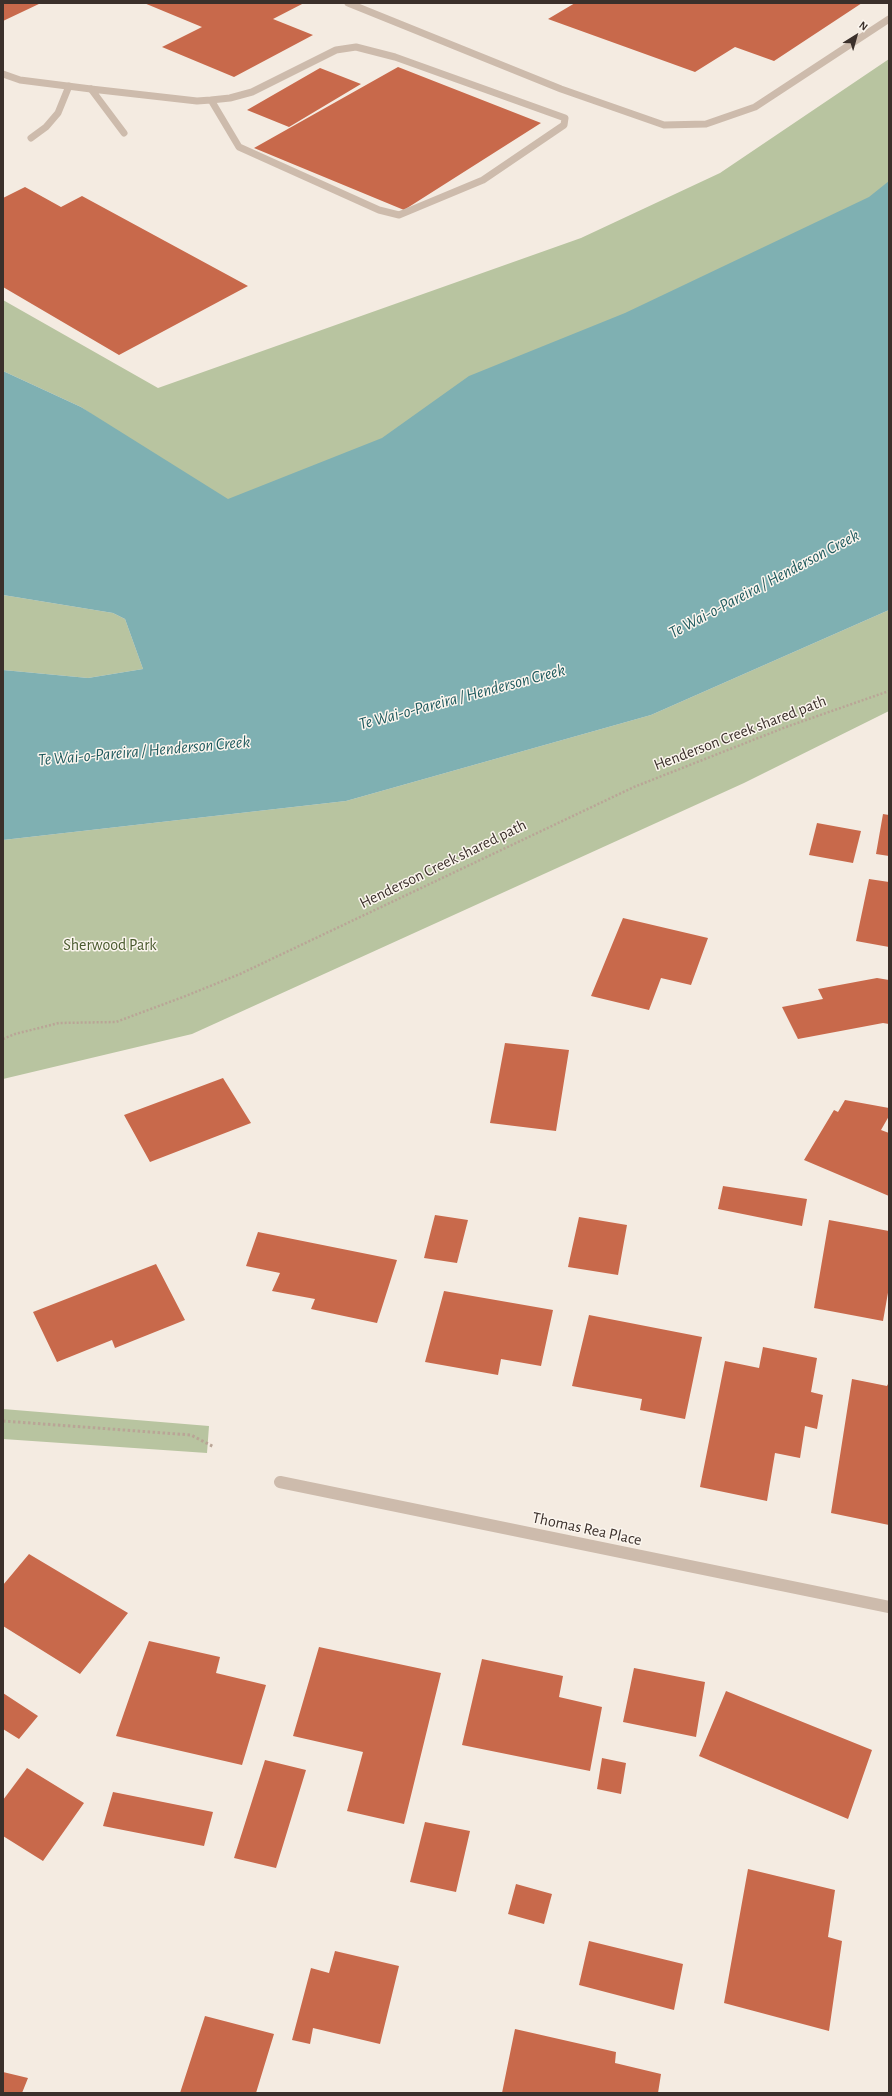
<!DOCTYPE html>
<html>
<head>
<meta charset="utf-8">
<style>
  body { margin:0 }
  #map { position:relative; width:892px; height:2096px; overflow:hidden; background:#f4ebe1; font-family:"Alegreya Sans",sans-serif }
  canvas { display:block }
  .frame { position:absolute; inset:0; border:4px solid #3b302b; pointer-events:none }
  .north { position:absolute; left:836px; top:16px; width:40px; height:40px; -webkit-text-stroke:3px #fbf5ee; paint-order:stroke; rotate:37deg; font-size:11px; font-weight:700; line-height:16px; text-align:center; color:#3b302b }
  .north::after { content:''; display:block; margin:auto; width:14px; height:18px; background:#3b302b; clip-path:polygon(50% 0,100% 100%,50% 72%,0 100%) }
</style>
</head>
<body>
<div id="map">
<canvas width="892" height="2096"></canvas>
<div class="frame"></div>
<div class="north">N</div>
</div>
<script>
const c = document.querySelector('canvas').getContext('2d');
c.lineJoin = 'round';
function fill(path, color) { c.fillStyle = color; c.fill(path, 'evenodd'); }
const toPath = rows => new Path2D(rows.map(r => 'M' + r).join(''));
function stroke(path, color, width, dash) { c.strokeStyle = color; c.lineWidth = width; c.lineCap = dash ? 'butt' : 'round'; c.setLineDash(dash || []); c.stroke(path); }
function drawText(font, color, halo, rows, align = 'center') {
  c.font = font + ' "Alegreya Sans",sans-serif'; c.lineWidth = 3; c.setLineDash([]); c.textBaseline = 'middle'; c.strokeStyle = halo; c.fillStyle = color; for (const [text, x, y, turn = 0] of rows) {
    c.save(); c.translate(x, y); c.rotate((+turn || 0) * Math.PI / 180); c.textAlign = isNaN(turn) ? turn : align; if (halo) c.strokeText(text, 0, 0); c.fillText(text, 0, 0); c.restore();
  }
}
const green = toPath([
  [889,59,889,403,401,629,81,407,3,371,3,300,158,388,581,238,720,173],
  [3,595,113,613,125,619,143,669,88,678,3,670],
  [889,610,889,711,744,783,192,1034,3,1079,3,840,346,801,651,715],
  [3,1409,209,1426,207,1453,3,1439]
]);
const water = toPath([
  [889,181,889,610,651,715,346,801,3,840,3,670,88,678,143,669,125,619,113,613,3,595,3,371,81,407,228,499,382,438,469,376,625,313,869,197]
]);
const building = toPath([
  [3,3,41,3,3,21],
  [144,3,304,3,273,19,313,35,234,77,162,47,202,27],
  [575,3,862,3,774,61,735,47,695,72,548,19],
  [398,67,541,123,404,210,254,148],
  [320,68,361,84,289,127,247,110],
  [25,187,61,207,82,196,248,286,119,355,3,287,3,198],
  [883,814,889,815,889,856,876,854],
  [817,823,861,831,853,863,809,855],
  [869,879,889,882,889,947,856,941],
  [623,918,708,938,691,985,661,978,649,1010,591,996],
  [877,978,889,980,889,1024,883,1023,798,1039,782,1007,823,999,818,989],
  [505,1043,569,1050,556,1131,490,1123],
  [223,1078,251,1123,150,1162,124,1115],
  [845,1100,889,1108,889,1116,881,1130,889,1133,889,1196,804,1160,834,1110,838,1112],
  [723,1186,807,1199,802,1226,718,1209],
  [435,1215,468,1220,457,1263,424,1258],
  [579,1217,627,1225,618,1275,568,1267],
  [829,1220,889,1231,889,1287,883,1321,814,1308],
  [258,1232,397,1260,377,1323,311,1309,315,1299,272,1291,280,1273,246,1266],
  [156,1264,185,1320,115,1348,112,1340,57,1362,33,1312],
  [444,1291,553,1310,541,1366,501,1359,498,1375,425,1362],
  [589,1315,702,1337,685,1419,640,1410,642,1399,572,1386],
  [763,1347,817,1358,811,1392,823,1395,817,1429,805,1426,800,1458,775,1453,767,1501,700,1487,725,1361,759,1368],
  [852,1379,887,1386,889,1382,889,1525,831,1513],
  [29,1554,128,1613,80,1674,3,1626,3,1585],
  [149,1641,220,1657,216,1673,266,1685,242,1765,116,1736],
  [319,1647,441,1673,404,1824,347,1811,363,1752,293,1736],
  [482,1659,563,1676,559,1697,602,1707,590,1771,462,1745],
  [634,1668,705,1682,696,1737,623,1722],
  [726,1691,872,1750,848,1819,699,1756],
  [3,1693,38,1716,19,1739,3,1729],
  [602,1758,626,1763,621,1794,597,1789],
  [265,1760,306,1770,276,1868,234,1858],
  [27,1768,84,1803,43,1861,3,1836,3,1800],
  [113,1792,213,1812,204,1846,103,1826],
  [425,1822,470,1831,456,1892,410,1882],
  [748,1869,835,1890,828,1937,842,1941,829,2031,724,2003],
  [516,1884,552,1894,544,1924,508,1914],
  [589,1941,683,1964,674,2010,579,1985],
  [335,1951,399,1966,380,2044,313,2028,310,2044,292,2040,311,1968,329,1973],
  [205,2016,274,2034,256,2093,180,2093],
  [515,2029,616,2052,615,2063,661,2074,658,2093,502,2093],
  [3,2072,28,2078,22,2093,3,2093]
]);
const pathFar1 = toPath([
  [3,1039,15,1034,59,1023,116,1022,183,997,240,974,634,787,786,727,889,691]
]);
const path = toPath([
  [3,1421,191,1435,214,1447]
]);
const service = toPath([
  [348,3,561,89,664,125,706,124,755,107,889,19],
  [356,47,395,57,565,118,564,125,483,180,399,215,379,210,239,147,211,100,230,98,252,92,336,50,356,47],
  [91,89,197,101,211,100],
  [91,89,124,133],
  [31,138,46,127,58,113,69,86]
]);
const minorFar1 = toPath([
  [3,74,20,80,91,89]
]);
const minor = toPath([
  [280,1482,889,1607]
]);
const streetNames = [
  ["Henderson Creek shared path",740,733,-21],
  ["Henderson Creek shared path",443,864,-26],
  ["Thomas Rea Place",587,1529,12]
];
const parkNames = [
  ["Sherwood Park",110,945]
];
const waterNames = [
  ["Te Wai-o-Pareira / Henderson Creek",764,584,-28],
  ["Te Wai-o-Pareira / Henderson Creek",462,697,-15],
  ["Te Wai-o-Pareira / Henderson Creek",144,751,-5]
];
fill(green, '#b8c4a0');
fill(water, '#7fb0b2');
fill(building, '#c8694b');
stroke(pathFar1, '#b9a596', 2.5, [2, 2]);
stroke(path, '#b9a596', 3, [2.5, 2.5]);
stroke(service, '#cdbbac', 7);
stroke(minorFar1, '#cdbbac', 7);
stroke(minor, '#cdbbac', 12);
drawText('16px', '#3b302b', '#fbf5ee', streetNames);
drawText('16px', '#4a5a2e', '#fbf5ee', parkNames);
drawText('italic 17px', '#1f5a5e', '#fbf5ee', waterNames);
</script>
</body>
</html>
